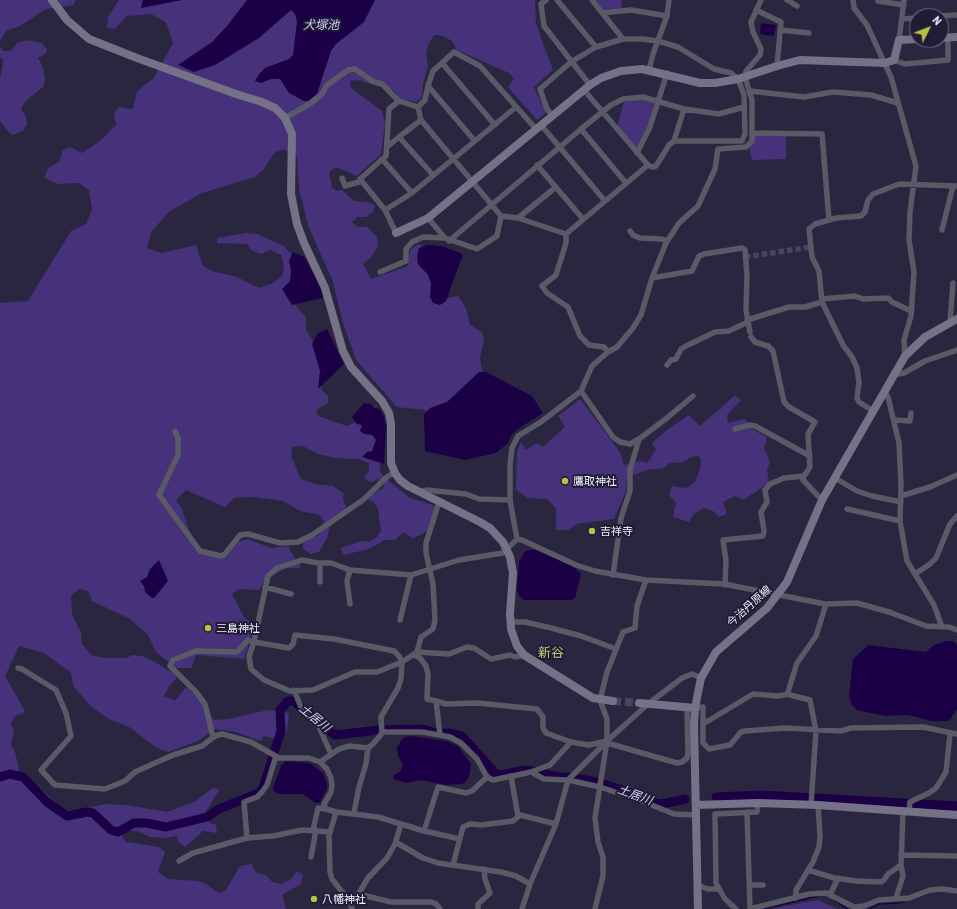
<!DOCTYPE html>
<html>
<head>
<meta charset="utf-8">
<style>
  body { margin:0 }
  #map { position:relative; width:957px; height:909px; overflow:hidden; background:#2a263f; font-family:Barlow,sans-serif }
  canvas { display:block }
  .north { position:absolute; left:909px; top:8px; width:40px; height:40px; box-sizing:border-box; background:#211c35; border:1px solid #747085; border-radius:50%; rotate:48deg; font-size:11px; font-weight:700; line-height:16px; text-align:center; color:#f0effc }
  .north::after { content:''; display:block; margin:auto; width:14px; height:18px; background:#bac045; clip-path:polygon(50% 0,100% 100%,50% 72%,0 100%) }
</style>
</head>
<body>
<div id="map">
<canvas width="957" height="909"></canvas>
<div class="north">N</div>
</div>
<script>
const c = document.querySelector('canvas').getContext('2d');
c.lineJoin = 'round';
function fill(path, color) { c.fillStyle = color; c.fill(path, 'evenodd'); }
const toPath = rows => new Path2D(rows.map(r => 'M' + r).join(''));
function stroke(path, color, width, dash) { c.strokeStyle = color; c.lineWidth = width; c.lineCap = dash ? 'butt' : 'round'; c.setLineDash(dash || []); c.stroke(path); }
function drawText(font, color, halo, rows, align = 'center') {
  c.font = font + ' Barlow,"Noto Sans JP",sans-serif'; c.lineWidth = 4; c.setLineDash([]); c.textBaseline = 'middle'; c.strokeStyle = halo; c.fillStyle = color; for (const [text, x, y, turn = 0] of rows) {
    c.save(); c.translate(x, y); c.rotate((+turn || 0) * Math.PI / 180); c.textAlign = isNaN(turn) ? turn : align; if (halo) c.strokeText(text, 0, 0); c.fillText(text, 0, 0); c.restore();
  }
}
const green = toPath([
  [0,0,76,0,73,5,46,9,20,26,6,31,0,41],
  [119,0,535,0,536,24,553,70,534,87,546,113,537,120,508,87,514,79,509,73,457,50,452,41,443,36,434,35,429,43,426,53,428,66,423,84,422,97,416,102,401,99,393,90,358,80,350,81,351,88,382,111,385,122,381,154,357,176,336,167,329,172,332,188,336,191,342,190,354,201,367,202,375,205,374,211,366,217,357,217,352,222,357,227,368,227,377,237,378,246,372,256,363,264,371,279,408,266,410,250,419,244,424,250,438,300,458,296,466,308,470,325,482,332,484,341,480,357,483,377,434,416,424,410,397,407,356,360,342,320,333,282,308,225,299,189,297,157,283,149,274,153,264,169,255,177,202,193,170,211,151,232,147,248,161,253,196,245,203,266,215,272,237,277,259,288,273,283,282,276,284,267,281,255,271,250,261,254,251,250,247,244,217,243,217,238,246,233,257,234,284,246,294,258,293,284,287,290,298,309,306,317,306,330,314,343,323,372,321,389,328,396,328,403,316,410,318,416,347,426,357,422,373,432,379,439,380,471,384,477,410,498,433,505,438,513,435,525,422,534,413,538,403,532,395,540,385,540,369,549,343,555,341,548,361,541,369,542,376,538,381,531,378,509,374,502,368,500,372,494,383,488,384,484,378,478,373,482,367,481,364,476,369,471,369,463,358,459,335,458,318,454,303,446,292,447,291,456,301,479,315,484,333,486,344,494,343,499,347,509,332,519,327,538,319,552,311,554,303,549,303,541,319,535,324,522,320,515,300,511,283,501,254,497,234,498,225,507,186,490,176,500,182,509,188,528,204,555,227,557,238,542,248,539,271,548,288,546,295,559,300,563,300,568,287,568,266,579,259,590,239,589,232,594,244,617,255,625,244,659,196,655,191,668,176,668,156,652,148,635,130,619,92,601,88,591,80,589,71,595,72,615,81,633,82,644,91,655,105,658,127,658,132,655,142,656,155,662,173,673,177,678,169,686,164,696,175,701,186,687,199,699,214,720,229,719,268,710,286,712,289,715,287,731,284,736,281,740,264,736,261,741,236,732,215,729,198,741,168,752,157,748,129,727,109,719,90,706,73,685,71,673,44,653,19,646,5,676,25,711,23,714,16,715,10,724,14,730,11,746,15,752,20,773,37,785,56,803,65,810,74,811,106,804,127,805,167,812,194,802,214,787,219,790,205,813,210,823,216,825,217,833,203,831,185,847,178,841,177,836,164,838,150,837,137,831,125,831,122,837,126,842,159,847,165,852,158,872,168,879,198,881,206,884,219,893,226,890,240,866,252,864,255,872,267,876,272,882,281,884,291,879,297,871,303,875,301,884,282,895,286,909,0,909,0,303,28,301,71,231,86,224,92,210,89,190,79,183,58,184,44,178,48,168,60,161,62,151,70,147,82,153,100,141,116,125,114,114,118,107,133,109,137,91,154,78,173,43,166,22,151,14,127,16,115,29,107,28,108,17],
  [595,0,622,0,621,10,603,11],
  [27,40,42,43,47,50,45,54,38,58,42,65,45,77,44,86,26,101,21,109,26,117,27,124,23,131,12,135,6,129,0,121,0,79,3,64,3,59,0,57,0,46,3,51,11,51,17,43],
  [639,99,654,103,649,122,637,149,617,126,624,102],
  [754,135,786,136,786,159,752,160,749,146],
  [735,395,741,400,727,415,728,423,745,419,750,428,767,437,764,448,770,462,767,470,769,483,743,500,735,496,723,502,727,514,718,517,715,512,704,508,694,514,689,522,673,517,676,503,669,495,672,486,687,488,695,482,700,470,701,460,699,456,691,457,683,462,670,463,664,468,648,470,627,477,626,491,614,519,576,524,569,530,556,530,556,509,548,499,528,498,516,490,517,452,521,442,526,450,537,443,543,447,565,427,558,416,580,399,620,452,624,465,640,461,647,463,656,450,652,443,668,429,689,415,700,426],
  [818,900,837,909,772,909,801,903]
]);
const water = toPath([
  [143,0,182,0,141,8],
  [247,0,375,0,364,22,336,44,331,51,317,94,308,101,304,101,289,93,280,79,271,79,261,83,255,81,259,74,265,68,289,59,293,55,297,21,295,14,291,10,259,38,215,65,194,72,178,65,212,42,227,26],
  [761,23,776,25,774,36,760,34],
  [428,245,441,246,463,254,446,301,440,305,433,303,430,297,431,283,428,275,418,264,417,256,419,248],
  [293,252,304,257,321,287,323,298,292,305,282,289,290,281,291,270,289,261],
  [327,329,344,364,318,389,320,371,312,344,318,333],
  [479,372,486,372,532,396,543,413,518,429,511,436,508,443,496,453,465,460,425,451,424,414,430,408,447,402],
  [364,403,371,404,374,408,380,409,384,417,386,426,384,464,362,457,367,452,372,451,376,440,372,435,364,434,360,431,362,425,357,424,352,417],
  [527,550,535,550,572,565,581,574,575,598,571,600,524,600,520,597,517,591,519,562,523,554],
  [159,560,168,581,154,598,152,598,145,592,144,586,140,581,147,577,150,569],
  [947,641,953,641,957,645,957,709,949,721,932,721,908,715,885,716,857,710,852,705,849,696,853,659,868,645,926,652,934,645],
  [411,736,446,741,458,746,471,764,469,777,466,781,462,784,446,785,421,780,407,783,393,779,394,775,400,772,403,765,398,756,397,748,401,740,405,737],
  [286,761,310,763,323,773,327,783,327,789,320,802,316,803,302,794,280,794,274,792,273,788,281,766]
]);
const stream = toPath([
  [833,899,847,909],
  [763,909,818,896],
  [870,909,878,904,901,903,904,900]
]);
const river = toPath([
  [0,777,10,774,23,777,47,802,67,816,87,812,93,813,111,830,118,832,134,823,146,823,166,827,207,817,219,809,259,793,263,788,281,731,280,710,288,701,293,701,335,735,379,730,422,729,437,733,450,733,462,736,495,773,502,775,525,770,559,777,569,777,597,782,641,796,657,804,667,803,685,799],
  [716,797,761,795,957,806]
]);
const streetTunnel = toPath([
  [745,257,811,247]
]);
const secondaryTunnel = toPath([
  [613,701,639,703]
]);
const street = toPath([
  [546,0,541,4,544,26,590,85],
  [557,0,596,47],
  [592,0,623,39],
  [787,0,797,6],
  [853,0,854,8,867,25,891,77,916,166,910,212,909,240,914,272,911,316,904,340,905,356],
  [878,1,904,5],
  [756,10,781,22,777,66],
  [602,13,631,10,667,16,653,54,649,70],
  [667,16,669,0],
  [939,16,957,15],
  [902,19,917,18],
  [780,30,809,33],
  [899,40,904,0],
  [893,60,905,64,948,60,948,37],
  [442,63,495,125],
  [428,86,425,100,418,107,421,120,501,216,518,218,566,234],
  [749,91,804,97,833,92,871,95,898,103],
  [553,116,547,109,540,89,571,62,596,47,623,39,642,39,658,41,678,47,714,69,731,73,738,79,744,95,745,134,742,141,674,141,669,145,656,166,652,167,648,165,584,90],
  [285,118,311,103,322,94,327,85,348,70,355,69,372,81,382,84,399,101,418,107],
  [421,120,399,137,433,175],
  [541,125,605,201],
  [752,133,822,134,829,220],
  [474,140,428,86,433,71,454,52,480,66,536,129],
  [674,141,684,109,719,114,744,107],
  [387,147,399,137],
  [637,153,650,127,667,73],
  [382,159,412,193,516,107],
  [537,165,583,219],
  [342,178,345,186,362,181],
  [626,183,581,129,611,105,623,99,643,97,684,109],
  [385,210,412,193],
  [428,218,445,238],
  [518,218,556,187],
  [942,230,953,186],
  [630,231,633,235,640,238,662,239,667,241],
  [396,233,385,210,360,179,386,156,389,109,399,101],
  [449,241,581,129],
  [380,272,406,261,406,249,412,242,423,237,445,238,477,249,497,236,501,216],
  [652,278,692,271,699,256,704,254,742,248,745,250,747,276,746,310,750,332],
  [822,299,855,296,863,299,888,298,892,302,911,311],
  [747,320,789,307,805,307,822,302],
  [950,322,953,283],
  [751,337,755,342,768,346,773,351,784,402,789,407,815,422,808,434,810,467,804,476,803,480,822,500],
  [608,352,604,347,589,345,580,336,568,307,547,293,542,286,556,275,566,243,566,234,648,165],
  [667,365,671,360,676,359,681,349,686,346,715,332,729,331,748,322],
  [893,375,904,373,925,361,957,350],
  [581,391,613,437,620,442,630,444,639,439,667,418,693,396],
  [884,391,888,397,899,443,901,485,900,521,907,561,934,605,942,627],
  [873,411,859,402,857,398,859,382,857,368,852,357,843,345,822,302,819,271,812,257,809,229,815,224,836,218,861,216,865,212,868,200,873,194,899,184,957,186],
  [894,420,910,421,911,413],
  [735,429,750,425,755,426,810,456],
  [175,431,178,438,178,455,159,495,200,551,221,556,225,554,240,535,248,534,280,543,298,542,312,535,363,500,388,476,395,473],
  [835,478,857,491,872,496,901,502],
  [420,492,426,490,466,494,479,499,510,500],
  [901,496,930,487,957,475],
  [847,509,900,521],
  [517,539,510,500,510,464,512,448,518,436,541,422,581,391,592,366,608,352,617,347,633,328,641,315,652,278,666,243,679,223,698,206,715,169,718,149,746,147,752,141,752,100,745,77,746,71,760,55,761,49,753,32,751,22,761,0],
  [350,570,347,581,350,604],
  [915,574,930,564,936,558,950,524,957,516],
  [613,575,621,518,630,491,630,470,639,439],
  [320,582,320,563],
  [725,585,726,561,723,540,763,536,764,531,761,512,767,502,765,490,770,484,784,478,804,476],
  [265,587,291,594],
  [400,620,411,575],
  [510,622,525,622,551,628,581,636,616,649],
  [417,652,449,654,467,647,474,648,491,659,510,655,515,657,524,655],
  [414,655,420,658,426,666,428,674,427,699,436,701,440,735],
  [18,668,22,669,56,690,66,713,71,736,41,770,55,785,105,789,125,781,135,772,173,755,202,746,215,736,222,734,251,742,279,758,309,758,320,762,327,769,331,778,332,785,331,792,324,804,326,809,336,812,378,817,424,831,438,787,466,793,472,791,487,777],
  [294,690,303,712,319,727,331,754],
  [436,701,446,704,477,703,537,709,543,717,543,728,546,733,571,742],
  [695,708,703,707,703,724,753,694,778,696,789,694],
  [703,724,703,743,709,749,730,745,741,732,745,731,785,728,841,731,851,728,923,727,957,734],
  [382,733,381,717,398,688,401,679,402,662,417,652,421,637,433,629,435,620,433,584,426,553,426,543,439,502],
  [213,737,205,704,196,692,170,666,173,660,196,651,237,652,248,640,254,642,249,656,251,669,264,680,290,691,313,690,355,672,377,672,402,662,399,656,394,651,334,639,295,635,293,644,289,648,254,642,268,576,277,568,302,560,318,563,331,563,350,570,411,575,459,560,503,553,517,539,522,540,576,565,595,571,646,580,724,584,825,604,857,603,889,612,926,626,949,627,957,630],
  [607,743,677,763,682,762,687,758,688,754,687,707],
  [276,756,267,785,262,792,257,797,244,802,247,838,273,836,302,830,330,832],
  [320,762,339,749,350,746,368,748,373,744,383,732,422,732,450,737,461,743,477,759,487,777],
  [531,772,544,779,568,780,600,787,639,800,674,814,696,815],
  [511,776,518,816],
  [487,777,493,780,531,772,550,765,571,742,589,745,607,741],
  [811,805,816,731,810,700,790,695,788,692,797,663,816,636,826,604],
  [909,811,910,802,929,793,936,788,943,777,946,772,950,734],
  [336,812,329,836,330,872,332,879,350,902,352,909],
  [747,812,750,909],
  [354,813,359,787,366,764,368,748],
  [313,830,318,808,326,809],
  [424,831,460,839],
  [395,844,401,824],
  [901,855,957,856],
  [311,857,316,830],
  [179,861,193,853,247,838],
  [453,865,463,827,470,824,481,825,513,821,520,815,556,824],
  [808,870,834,878,856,881,881,882,884,880,888,874,901,865,903,811],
  [697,885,708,889,719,889],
  [750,885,763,885],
  [358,894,391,902,431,902,436,904,440,909],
  [830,895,838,878],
  [796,898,796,890,813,862,819,847,820,836,818,805],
  [896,898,903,876,901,865],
  [350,902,356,898,368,878,387,858,395,844,397,843,423,858,438,863,501,872,516,876,530,884],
  [478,909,478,904,490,893,485,879,484,869],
  [522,909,530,884,556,824,568,780,607,741,607,719,600,700,607,672,623,632,635,628,637,606,646,580],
  [595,909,603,876,603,857,598,842,595,818,607,741,648,704,682,678,692,674,701,678],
  [736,909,725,899,716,883,715,814,757,812,758,803],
  [750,909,809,894,826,893,854,907,864,906,879,900,909,898,930,890,942,889,957,891]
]);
const secondary = toPath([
  [52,0,67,20,89,39,137,58,236,94,262,102,275,108,285,118,292,134,291,194,297,224,304,243,325,288,343,351,351,367,382,401,389,413,391,424,391,463,395,473,400,480,408,486,480,522,490,528,503,542,510,557,513,573,510,614,511,629,517,646,524,655,593,698,613,701],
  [941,38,957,37],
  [396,233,428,218,590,85,601,78,621,71,642,69,700,83,715,83,738,79,777,66,800,60,885,63,894,60,899,40,917,39],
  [639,703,695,708],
  [696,805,758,803,818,805,957,815],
  [698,909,694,725,695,708,701,678,716,652,767,608,787,582,822,500,905,356,925,337,957,319]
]);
const markers = [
  [565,481,4,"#bac045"],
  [592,531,4,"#bac045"],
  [208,628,4,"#bac045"],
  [314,899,4,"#bac045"]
];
const poiNames = [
  ["鷹取神社",573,481],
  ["吉祥寺",600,531],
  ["三島神社",216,628],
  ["八幡神社",322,899]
];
const streetNames = [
  ["今治丹原線",749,606,-42]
];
const waterNames = [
  ["犬塚池",321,25],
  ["土居川",315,718,39],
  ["土居川",635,795,20]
];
const quarterNames = [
  ["新谷",551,653]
];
fill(green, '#45327a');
fill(water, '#1c0046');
stroke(stream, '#1c0046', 1.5);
stroke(river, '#1c0046', 9);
stroke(streetTunnel, '#48445b', 5.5, [5.5, 3]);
stroke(secondaryTunnel, '#48445b', 8, [8, 4]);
stroke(street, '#5a5966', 5.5);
stroke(secondary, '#757287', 8);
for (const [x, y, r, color] of markers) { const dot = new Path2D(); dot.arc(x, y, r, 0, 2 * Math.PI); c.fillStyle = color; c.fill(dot); stroke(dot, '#211c35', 1.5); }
drawText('11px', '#f0effc', '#211c35', poiNames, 'left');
drawText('11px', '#f0effc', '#211c35', streetNames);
drawText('italic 12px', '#d6d0fb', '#211c35', waterNames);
drawText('13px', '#c3c87b', '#211c35', quarterNames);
</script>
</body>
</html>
